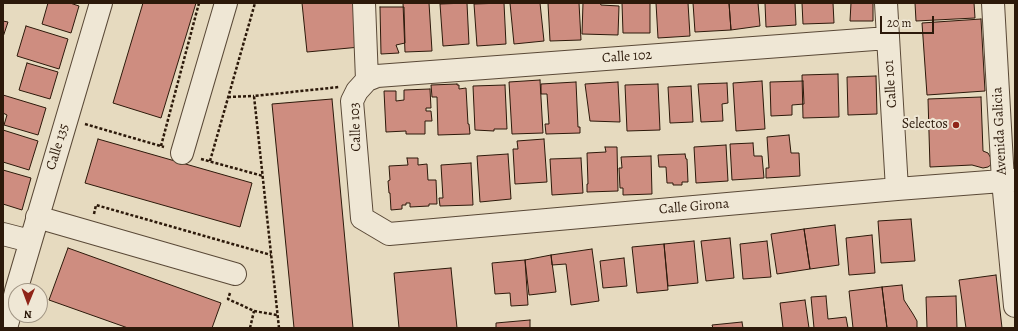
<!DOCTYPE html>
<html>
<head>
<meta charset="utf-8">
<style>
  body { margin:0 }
  #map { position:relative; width:1018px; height:331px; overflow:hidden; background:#e6dabf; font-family:Alegreya,serif }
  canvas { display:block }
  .frame { position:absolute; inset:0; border:4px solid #2c190a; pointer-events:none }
  .north { position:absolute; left:8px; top:283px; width:40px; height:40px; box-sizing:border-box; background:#efe7d5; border:1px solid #a19584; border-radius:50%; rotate:181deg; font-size:11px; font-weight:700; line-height:16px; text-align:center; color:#2c190a }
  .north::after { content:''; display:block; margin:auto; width:14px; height:18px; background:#8f2418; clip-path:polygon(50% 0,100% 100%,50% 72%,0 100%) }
  .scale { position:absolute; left:880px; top:16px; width:54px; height:18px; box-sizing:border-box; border:2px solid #2c190a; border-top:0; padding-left:5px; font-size:12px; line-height:14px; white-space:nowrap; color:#2c190a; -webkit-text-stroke:3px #efe7d5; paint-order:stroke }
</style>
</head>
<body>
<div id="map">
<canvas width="1018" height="331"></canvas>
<div class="frame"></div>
<div class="north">N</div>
<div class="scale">20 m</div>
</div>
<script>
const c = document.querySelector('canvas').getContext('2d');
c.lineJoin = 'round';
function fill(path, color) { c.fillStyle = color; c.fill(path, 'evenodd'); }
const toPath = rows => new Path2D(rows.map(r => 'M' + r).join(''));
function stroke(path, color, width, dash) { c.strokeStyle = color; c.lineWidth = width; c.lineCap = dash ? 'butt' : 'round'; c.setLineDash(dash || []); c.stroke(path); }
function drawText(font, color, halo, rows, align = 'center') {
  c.font = font + ' Alegreya,serif'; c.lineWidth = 4; c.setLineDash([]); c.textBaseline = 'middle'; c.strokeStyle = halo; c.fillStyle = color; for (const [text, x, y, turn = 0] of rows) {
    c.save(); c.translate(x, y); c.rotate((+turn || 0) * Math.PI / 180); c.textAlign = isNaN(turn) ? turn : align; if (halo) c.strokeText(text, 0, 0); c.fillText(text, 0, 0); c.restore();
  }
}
const building = toPath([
  [48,3,70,3,79,6,71,33,42,24,48,3],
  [143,3,196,3,161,118,113,103,143,3],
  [302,3,356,3,360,47,307,52,302,3],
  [403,3,429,3,432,51,405,52,403,3],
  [467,3,469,44,443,46,440,4,467,3],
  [504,3,506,44,477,46,474,4,504,3],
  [510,3,540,3,544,41,514,44,510,3],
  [548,3,579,3,581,40,550,41,548,3],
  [583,3,600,3,601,5,619,6,618,35,582,34,583,3],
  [622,3,650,3,650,33,623,33,622,3],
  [656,3,688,3,690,36,658,38,656,3],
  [693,3,729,3,731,30,695,32,693,3],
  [729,3,758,3,760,26,731,30,729,3],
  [765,3,795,3,796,25,766,27,765,3],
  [802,3,833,3,834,23,803,24,802,3],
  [851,3,873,3,873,21,850,21,851,3],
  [915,3,974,3,975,18,916,21,915,3],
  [380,7,404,7,405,43,396,45,399,53,381,54,380,7],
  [981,19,985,91,927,95,922,23,981,19],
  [3,21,8,22,3,37,3,21],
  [26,26,68,39,59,69,17,56,26,26],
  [27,63,58,72,50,99,19,90,27,63],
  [838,74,839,117,803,118,802,75,838,74],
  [876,76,877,114,848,115,847,77,876,76],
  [540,80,543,133,512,134,509,82,540,80],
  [762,81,765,129,736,131,733,83,762,81],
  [803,81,804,104,792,105,792,115,771,116,770,82,803,81],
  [576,82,578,127,580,127,580,133,546,134,545,124,549,124,547,94,541,94,541,84,576,82],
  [618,82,620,122,590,121,585,84,618,82],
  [727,83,728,103,722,104,723,121,701,122,698,84,727,83],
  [457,84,457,85,459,85,459,89,466,88,468,124,469,124,470,134,438,135,437,97,432,97,431,85,457,84],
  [658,84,660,130,627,131,625,85,658,84],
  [505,85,507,129,494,129,494,131,475,130,473,86,505,85],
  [691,86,693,122,670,123,668,87,691,86],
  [430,89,431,108,426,108,426,111,431,111,432,121,425,121,425,134,406,134,406,131,386,132,384,91,396,91,396,101,404,100,404,90,430,89],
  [3,95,46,108,38,135,4,125,7,115,3,113,3,95],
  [981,97,983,151,988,153,992,160,992,164,988,167,983,168,972,165,930,167,928,99,981,97],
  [332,99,353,328,294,328,272,104,332,99],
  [3,130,38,141,29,170,3,162,3,130],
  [789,135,791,153,799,153,800,176,766,178,766,168,769,168,767,137,789,135],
  [98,139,252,183,240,227,85,183,98,139],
  [544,139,547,182,515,184,513,149,518,149,517,141,544,139],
  [753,143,754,156,762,156,764,178,732,180,730,144,753,143],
  [726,145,728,181,696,183,694,147,726,145],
  [605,147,617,147,618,191,587,192,587,184,588,184,587,153,606,152,605,147],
  [508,154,511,199,480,202,477,156,508,154],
  [685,154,686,159,687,159,688,182,682,182,682,185,673,185,673,183,667,183,666,167,659,167,658,155,685,154],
  [651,156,652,194,623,195,623,188,620,188,619,168,622,168,621,157,651,156],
  [407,158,418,158,418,165,427,164,428,180,436,180,437,204,429,204,429,206,410,207,410,203,406,203,406,205,402,205,402,209,391,210,390,193,389,193,388,181,390,180,389,166,408,165,407,158],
  [581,158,583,193,552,195,550,159,581,158],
  [471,163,473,205,440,206,439,198,443,198,441,165,471,163],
  [3,170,31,178,22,210,3,204,3,170],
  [911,219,915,261,881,263,878,221,911,219],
  [835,225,839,265,810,269,804,229,835,225],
  [804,229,810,269,777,274,771,234,804,229],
  [872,235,875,273,849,275,846,238,872,235],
  [730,238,734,278,706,281,701,241,730,238],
  [694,241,698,283,668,286,664,244,694,241],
  [767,241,771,277,743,279,740,244,767,241],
  [664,244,668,290,637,293,632,247,664,244],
  [68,248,221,303,212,328,128,328,49,300,68,248],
  [592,249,599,301,571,305,566,264,552,265,551,255,592,249],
  [551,255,556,292,529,295,525,260,551,255],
  [624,258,627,286,603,288,600,261,624,258],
  [525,260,528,305,511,306,510,293,495,294,492,263,525,260],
  [451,268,457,328,399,328,394,273,451,268],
  [996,275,1002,328,966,328,959,280,996,275],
  [902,285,904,300,913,314,917,321,917,328,887,328,882,287,902,285],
  [882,287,887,328,853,328,849,291,882,287],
  [826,296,828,319,846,317,848,328,814,328,811,297,826,296],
  [956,296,957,328,927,328,926,297,956,296],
  [805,300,809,328,783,328,780,303,805,300],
  [530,320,530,328,496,328,496,323,530,320],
  [742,322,743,328,713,328,712,325,742,322]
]);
const path = toPath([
  [228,97,254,96],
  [85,124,164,147],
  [161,146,199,3],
  [201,159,263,176],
  [210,161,255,3],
  [94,214,96,205,271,255],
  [230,293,228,299,254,311,277,315],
  [250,328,254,311],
  [279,328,254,96,339,87]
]);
const minor = toPath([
  [364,3,367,80,357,91,352,101,362,218,389,234,897,189,1015,180],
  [886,3,897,189],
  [993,3,1003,181,1015,306],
  [367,80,377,76,888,38],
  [182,153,226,3],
  [37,217,235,274],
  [3,234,30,241],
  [16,291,101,3],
  [6,328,16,292]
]);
const markers = [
  [956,125,4,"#8f2418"]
];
const streetNames = [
  ["Calle 102",627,57,-4],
  ["Calle 101",891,84,-94],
  ["Calle 103",356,127,-92],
  ["Avenida Galicia",1000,131,-93],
  ["Calle 135",58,147,-73],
  ["Calle Girona",694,207,-5]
];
const poiNames = [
  ["Selectos",948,125]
];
fill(building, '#ce8d80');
stroke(building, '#2c190a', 1);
stroke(minor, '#5a4937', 24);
stroke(path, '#2c190a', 2.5, [3, 2]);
stroke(minor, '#efe7d5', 22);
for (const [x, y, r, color] of markers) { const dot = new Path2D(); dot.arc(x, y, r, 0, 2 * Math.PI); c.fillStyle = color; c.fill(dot); stroke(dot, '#efe7d5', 1.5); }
drawText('14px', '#2c190a', '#efe7d5', streetNames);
drawText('14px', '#2c190a', '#efe7d5', poiNames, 'right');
</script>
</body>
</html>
